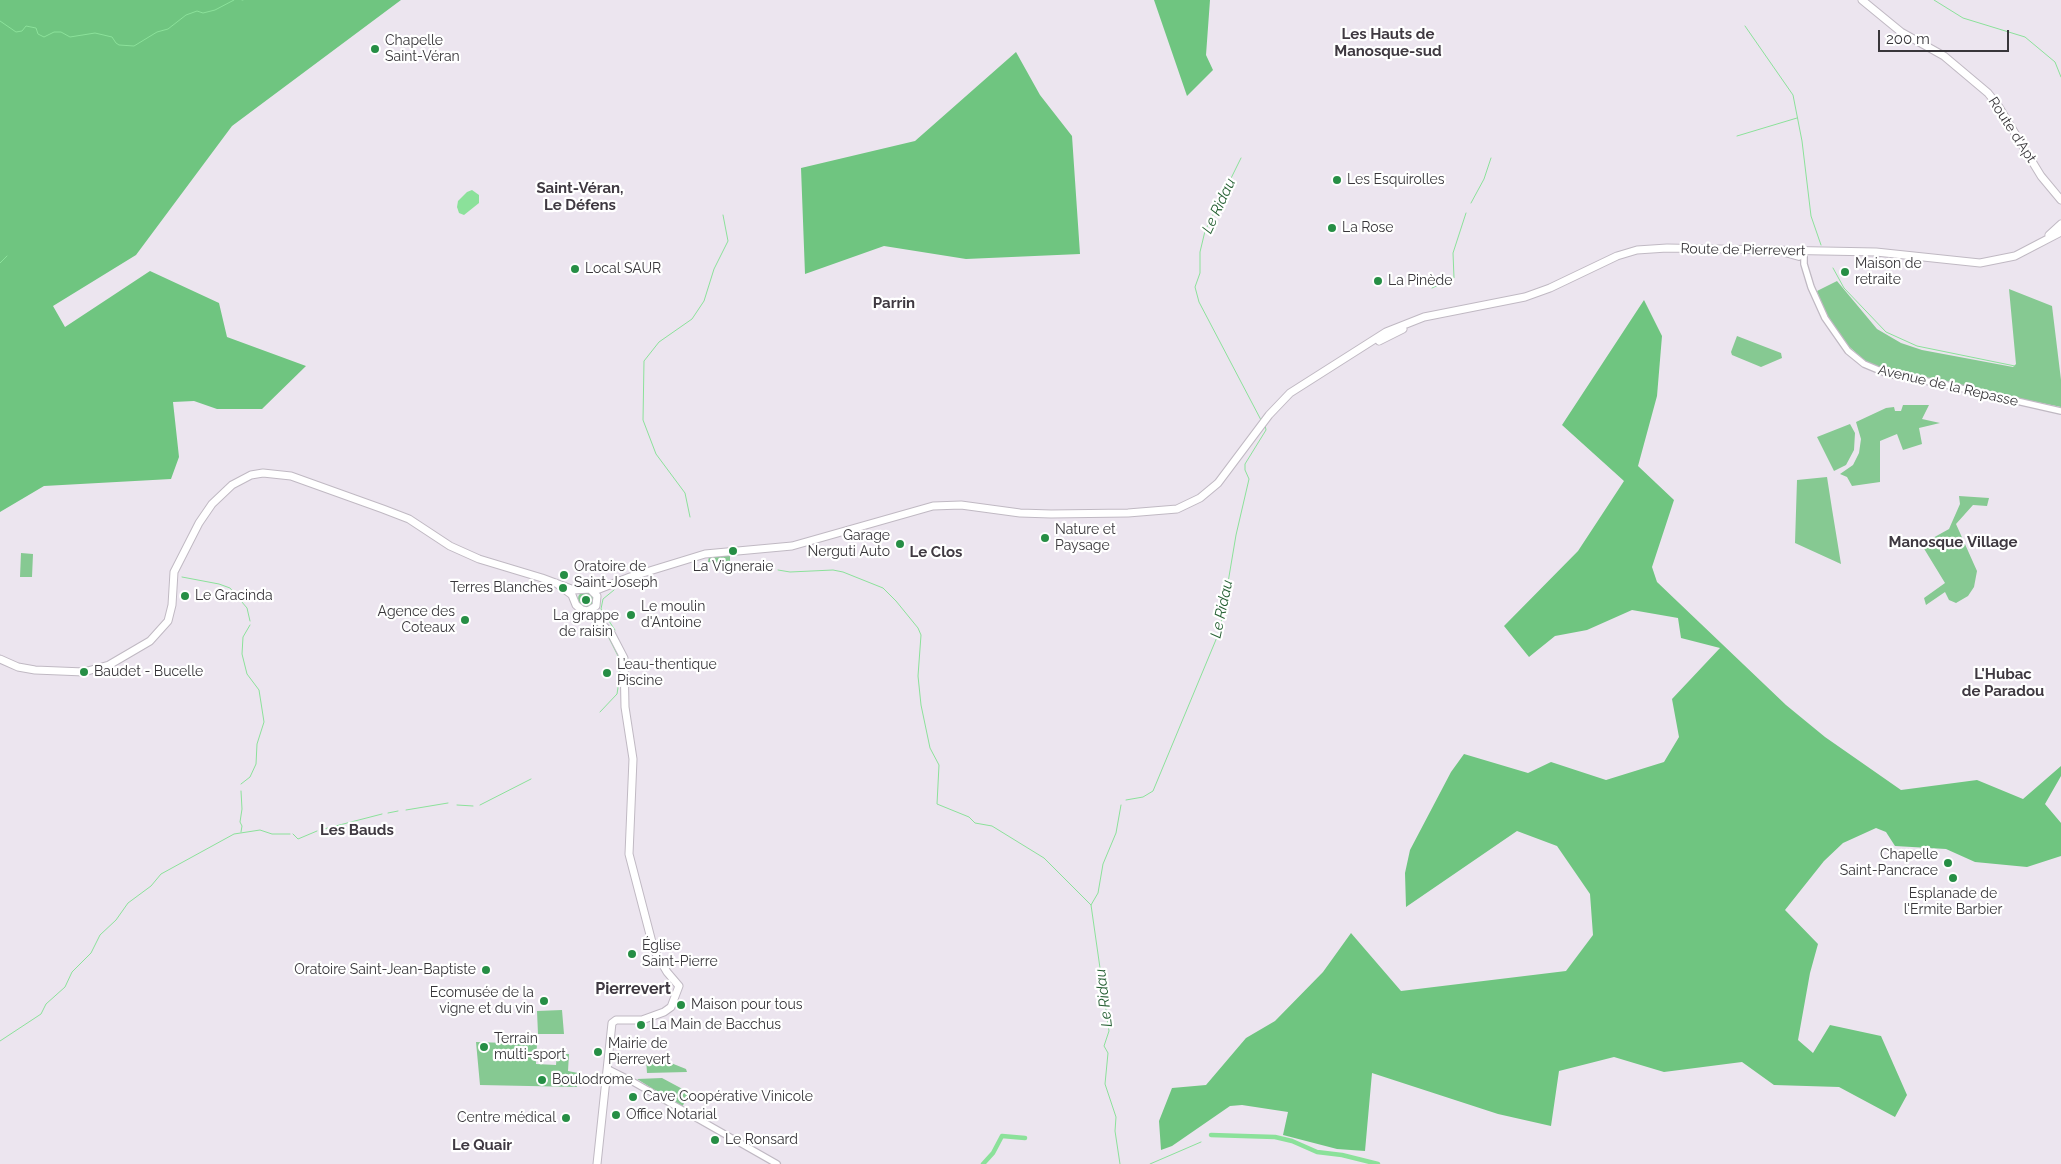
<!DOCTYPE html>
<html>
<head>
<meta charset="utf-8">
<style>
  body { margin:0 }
  #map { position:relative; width:2061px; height:1164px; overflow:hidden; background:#ece5ef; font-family:Raleway,sans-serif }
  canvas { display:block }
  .scale { position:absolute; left:1878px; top:30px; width:131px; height:22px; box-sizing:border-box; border:2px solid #38363a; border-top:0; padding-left:6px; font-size:15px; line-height:18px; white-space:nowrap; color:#38363a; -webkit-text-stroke:4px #fff; paint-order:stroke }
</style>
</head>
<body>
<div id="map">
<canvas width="2061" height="1164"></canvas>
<div class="scale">200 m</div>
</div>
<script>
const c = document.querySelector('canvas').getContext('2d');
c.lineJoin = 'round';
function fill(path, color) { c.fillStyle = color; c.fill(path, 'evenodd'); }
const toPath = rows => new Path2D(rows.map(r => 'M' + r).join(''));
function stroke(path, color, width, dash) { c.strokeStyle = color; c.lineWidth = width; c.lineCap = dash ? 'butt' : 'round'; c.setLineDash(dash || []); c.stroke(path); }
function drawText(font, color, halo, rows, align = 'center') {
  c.font = font + ' Raleway,sans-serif'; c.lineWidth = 4.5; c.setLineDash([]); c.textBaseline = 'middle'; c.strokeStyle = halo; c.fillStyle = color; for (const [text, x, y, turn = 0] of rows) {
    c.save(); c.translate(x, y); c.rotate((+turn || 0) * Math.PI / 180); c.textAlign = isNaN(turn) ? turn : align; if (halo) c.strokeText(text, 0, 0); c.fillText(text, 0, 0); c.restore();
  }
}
const green = toPath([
  [1837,281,1877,329,1901,343,1922,350,2013,367,2016,364,2009,289,2052,306,2061,380,2061,407,1899,374,1884,371,1869,364,1845,343,1824,310,1817,291],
  [1737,336,1781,353,1782,358,1761,367,1732,355,1731,352],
  [1903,405,1929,405,1922,419,1940,423,1919,428,1922,444,1903,450,1897,434,1880,441,1880,482,1852,486,1847,477,1840,474,1853,465,1859,453,1861,439,1856,422,1886,408,1894,407,1895,411,1901,411],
  [1850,424,1855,433,1854,450,1846,465,1834,471,1817,437],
  [1827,477,1832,509,1841,564,1795,543,1797,480],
  [1959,496,1989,498,1987,506,1973,505,1956,524,1977,571,1974,587,1968,596,1956,603,1949,600,1945,592,1926,605,1924,598,1945,583,1923,547,1931,542,1931,539,1949,529,1960,504],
  [21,553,33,554,32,577,20,577],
  [730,555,730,564,708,562,709,556],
  '578 599a8 8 0 1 1 16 0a8 8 0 1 1-16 0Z',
  [562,1010,564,1034,538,1034,537,1011],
  [476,1042,537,1044,536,1064,556,1065,557,1054,569,1054,568,1071,578,1073,577,1087,480,1085],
  [646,1059,661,1059,686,1069,687,1072,647,1073],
  [662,1078,690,1093,682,1107,637,1079]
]);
const forest = toPath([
  [0,0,401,0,232,126,136,255,53,306,65,327,150,271,219,303,227,337,306,366,262,409,217,409,194,401,173,402,179,457,171,479,44,486,0,512],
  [1154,0,1210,0,1206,55,1213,70,1187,96],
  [1016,52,1040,95,1072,136,1080,254,966,259,884,246,805,274,801,168,915,141],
  [1644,300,1662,336,1657,396,1638,466,1674,500,1652,567,1657,582,1786,705,1825,737,1901,790,1977,780,2023,799,2061,766,2061,776,2045,804,2061,823,2061,856,2027,867,1975,862,1946,849,1895,846,1886,832,1876,828,1843,843,1824,861,1785,910,1818,944,1810,973,1798,1040,1813,1053,1830,1025,1881,1036,1907,1095,1895,1117,1839,1087,1774,1085,1742,1062,1664,1072,1614,1057,1559,1071,1551,1126,1498,1114,1372,1073,1365,1151,1337,1149,1283,1135,1288,1112,1242,1105,1230,1106,1172,1146,1161,1150,1159,1121,1172,1088,1206,1085,1246,1038,1275,1021,1323,972,1351,933,1401,991,1566,971,1593,935,1590,894,1557,846,1517,831,1406,907,1405,873,1410,850,1451,772,1464,754,1528,773,1551,762,1606,780,1664,762,1679,737,1672,699,1720,648,1681,638,1678,618,1632,610,1587,630,1555,636,1529,657,1504,626,1578,551,1624,481,1562,425]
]);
const water = toPath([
  [472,190,479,195,479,203,464,215,459,213,457,207,458,201,467,192]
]);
const stream = toPath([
  [242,0,243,0],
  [1934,0,1963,18,2025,37,2055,62,2061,77],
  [0,21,16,32,22,31,26,26,36,28,38,34,44,37,54,32,61,32,70,37,95,33,112,37,116,43,119,45,134,46,157,32,168,29,186,15,197,11,203,13,215,10,234,0],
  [1745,26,1793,95,1802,141,1811,216,1821,245],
  [1737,136,1797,118],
  [1241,158,1205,231,1200,252,1200,273,1195,287,1199,302,1261,420],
  [1471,203,1484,179,1491,158],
  [0,263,7,256],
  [1833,268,1844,288,1886,332,1917,346,2015,366],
  [1432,288,1454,278,1453,253,1466,213],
  [690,517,685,493,656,454,643,420,644,361,659,342,692,319,704,301,714,269,728,241,723,215],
  [778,570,790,572,833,570,843,572,883,588,896,601,918,628,921,635,918,676,921,705,930,748,939,765,937,804,969,817,975,823,992,826,1044,858,1091,905],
  [182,577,219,584,230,588,247,608,250,621],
  [614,590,603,599,601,609,615,630],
  [578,617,584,617,594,622,609,638,618,656,620,675,617,694,600,712],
  [241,784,250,777,256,764,257,744,264,722,259,690,247,674,242,654,243,637,250,625],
  [1126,800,1143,797,1153,791,1220,630,1236,535,1249,479,1245,470,1245,464,1266,430,1265,425],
  [457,805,473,806],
  [480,805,531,779],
  [406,810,448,803],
  [388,813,398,811],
  [324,829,382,814],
  [241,832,242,826,240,822,242,809,241,791],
  [293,834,298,839,317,831],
  [0,1041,41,1014,46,1004,65,987,72,972,91,953,100,935,116,920,128,903,151,886,161,874,234,834,260,830,272,834,290,834],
  [1120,1164,1115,1131,1116,1117,1105,1084,1108,1053,1104,1046,1109,1031,1091,905,1098,893,1103,864,1116,833,1121,805],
  [1150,1164,1201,1142]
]);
const canal = toPath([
  [1211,1135,1275,1137,1292,1141,1317,1152,1342,1155,1378,1164],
  [983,1164,993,1153,1002,1136,1025,1138]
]);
const minor = toPath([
  [1781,252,1799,257],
  [1804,252,1804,264,1811,287,1825,318,1848,351,1864,364,1888,374,1942,384,2061,411],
  [608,1069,628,1079,777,1164]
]);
const major = toPath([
  [1862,0,1901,32,1944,56,1988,93,1999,107,2041,176,2061,200],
  [2049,235,2061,224],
  [1379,341,1403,329],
  [594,591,630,577,705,554,792,546,933,506,961,505,1020,513,1051,514,1128,513,1177,509,1200,498,1218,483,1269,415,1290,393,1386,332,1424,317,1525,297,1550,288,1617,256,1637,250,1667,248,1876,252,1980,263,2015,256,2061,232],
  [588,611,611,633,624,658,625,707,633,759,629,854,654,950,667,972,679,986,671,1007,664,1012,642,1020,616,1020,612,1023,597,1164],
  [0,659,18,667,35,670,84,672,109,665,150,641,168,621,172,605,174,572,199,523,212,504,232,485,251,475,263,473,291,476,383,509,409,519,450,546,479,559,542,578,574,590,590,589,597,596,596,606,588,611,582,610,576,605,572,595,556,583]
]);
const markers = [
  [375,49,5,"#268e45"],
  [1337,180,5,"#268e45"],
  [1332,228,5,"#268e45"],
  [575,269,5,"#268e45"],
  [1845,272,5,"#268e45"],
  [1378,281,5,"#268e45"],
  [1045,538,5,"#268e45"],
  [900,544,5,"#268e45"],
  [733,551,5,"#268e45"],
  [564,575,5,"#268e45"],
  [563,588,5,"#268e45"],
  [185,596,5,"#268e45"],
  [586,600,5,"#268e45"],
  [631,615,5,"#268e45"],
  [465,620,5,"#268e45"],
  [84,672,5,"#268e45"],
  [607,673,5,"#268e45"],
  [1948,863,5,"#268e45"],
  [1953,878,5,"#268e45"],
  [632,954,5,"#268e45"],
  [486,970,5,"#268e45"],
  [544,1001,5,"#268e45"],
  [681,1005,5,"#268e45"],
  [641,1025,5,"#268e45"],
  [484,1047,5,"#268e45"],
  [598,1052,5,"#268e45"],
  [542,1080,5,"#268e45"],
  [633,1097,5,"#268e45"],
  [616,1115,5,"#268e45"],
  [566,1118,5,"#268e45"],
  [715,1140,5,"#268e45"]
];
const poiNames = [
  ["Chapelle",385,41],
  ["Saint-Véran",385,57],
  ["Les Esquirolles",1347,180],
  ["La Rose",1342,228],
  ["Maison de",1855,264],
  ["retraite",1855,280],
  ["Local SAUR",585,269],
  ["La Pinède",1388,281],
  ["Nature et",1055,530],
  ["Paysage",1055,546],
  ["Garage",890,536,"right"],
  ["Nerguti Auto",890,552,"right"],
  ["Oratoire de",574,567],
  ["Saint-Joseph",574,583],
  ["La Vigneraie",733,567,"center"],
  ["Terres Blanches",553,588,"right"],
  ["Le Gracinda",195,596],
  ["Le moulin",641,607],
  ["d'Antoine",641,623],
  ["Agence des",455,612,"right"],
  ["Coteaux",455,628,"right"],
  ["La grappe",586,616,"center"],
  ["de raisin",586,632,"center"],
  ["L’eau-thentique",617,665],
  ["Piscine",617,681],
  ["Baudet - Bucelle",94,672],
  ["Chapelle",1938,855,"right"],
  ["Saint-Pancrace",1938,871,"right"],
  ["Esplanade de",1953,894,"center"],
  ["l'Ermite Barbier",1953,910,"center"],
  ["Église",642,946],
  ["Saint-Pierre",642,962],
  ["Oratoire Saint-Jean-Baptiste",476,970,"right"],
  ["Ecomusée de la",534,993,"right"],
  ["vigne et du vin",534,1009,"right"],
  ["Maison pour tous",691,1005],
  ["La Main de Bacchus",651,1025],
  ["Terrain",494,1039],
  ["multi-sport",494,1055],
  ["Mairie de",608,1044],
  ["Pierrevert",608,1060],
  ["Boulodrome",552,1080],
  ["Cave Coopérative Vinicole",643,1097],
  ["Office Notarial",626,1115],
  ["Centre médical",556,1118,"right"],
  ["Le Ronsard",725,1140]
];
const streetNames = [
  ["Route d'Apt",2012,130,57],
  ["Route de Pierrevert",1743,250,1],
  ["Avenue de la Repasse",1948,386,13]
];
const neighbourhoodNames = [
  ["Les Hauts de",1388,34],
  ["Manosque-sud",1388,51],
  ["Saint-Véran,",580,188],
  ["Le Défens",580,205],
  ["Parrin",894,303],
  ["Manosque Village",1953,542],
  ["Le Clos",936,552],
  ["L'Hubac",2003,674],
  ["de Paradou",2003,691],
  ["Les Bauds",357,830],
  ["Le Quair",482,1145]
];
const waterNames = [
  ["Le Ridau",1219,206,-65],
  ["Le Ridau",1222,609,-78],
  ["Le Ridau",1104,998,-97]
];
const quarterNames = [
  ["Pierrevert",633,989]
];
fill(green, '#86c992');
fill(forest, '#6fc580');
fill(water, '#8be19a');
stroke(stream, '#8be19a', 1);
stroke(canal, '#8be19a', 4.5);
stroke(minor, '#c0b9c3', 8);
stroke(major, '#c0b9c3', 9);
stroke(minor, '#fff', 5.5);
stroke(major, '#fff', 7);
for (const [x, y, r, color] of markers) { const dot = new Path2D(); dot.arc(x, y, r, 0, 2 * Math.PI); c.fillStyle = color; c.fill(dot); stroke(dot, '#fff', 2); }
drawText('14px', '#38363a', '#fff', poiNames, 'left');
drawText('14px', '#38363a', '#fff', streetNames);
drawText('bold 15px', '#3f3941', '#fff', neighbourhoodNames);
drawText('italic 15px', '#245f32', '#fff', waterNames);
drawText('bold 16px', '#3f3941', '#fff', quarterNames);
</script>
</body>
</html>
